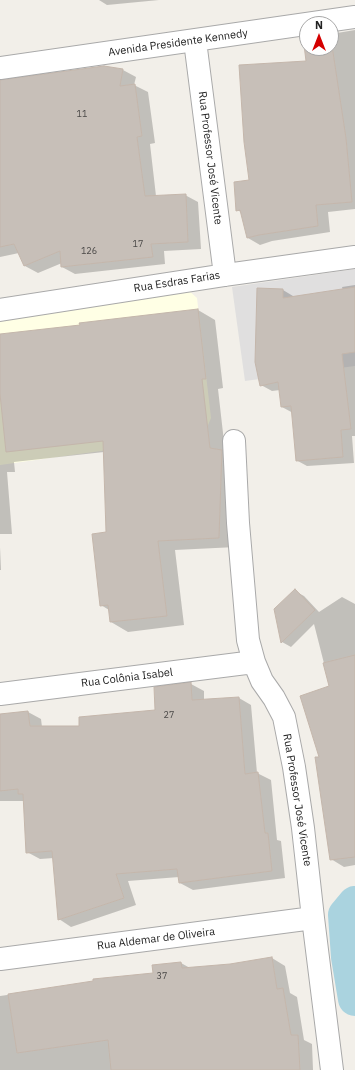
<!DOCTYPE html>
<html>
<head>
<meta charset="utf-8">
<style>
  body { margin:0 }
  #map { position:relative; width:355px; height:1070px; overflow:hidden; background:#f2efe9; font-family:"IBM Plex Sans",sans-serif }
  canvas { display:block }
  .north { position:absolute; left:299px; top:16px; width:40px; height:40px; box-sizing:border-box; background:#fff; border:1px solid #a7a7a7; border-radius:50%; rotate:0deg; font-size:11px; font-weight:700; line-height:16px; text-align:center; color:#222 }
  .north::after { content:''; display:block; margin:auto; width:14px; height:18px; background:#d40000; clip-path:polygon(50% 0,100% 100%,50% 72%,0 100%) }
</style>
</head>
<body>
<div id="map">
<canvas width="355" height="1070"></canvas>
<div class="north">N</div>
</div>
<script>
const c = document.querySelector('canvas').getContext('2d');
c.lineJoin = 'round';
function fill(path, color) { c.fillStyle = color; c.fill(path, 'evenodd'); }
const toPath = rows => new Path2D(rows.map(r => 'M' + r).join(''));
function stroke(path, color, width, dash) { c.strokeStyle = color; c.lineWidth = width; c.lineCap = dash ? 'butt' : 'round'; c.setLineDash(dash || []); c.stroke(path); }
function drawText(font, color, halo, rows, align = 'center') {
  c.font = font + ' "IBM Plex Sans",sans-serif'; c.lineWidth = 3; c.setLineDash([]); c.textBaseline = 'middle'; c.strokeStyle = halo; c.fillStyle = color; for (const [text, x, y, turn = 0] of rows) {
    c.save(); c.translate(x, y); c.rotate((+turn || 0) * Math.PI / 180); c.textAlign = isNaN(turn) ? turn : align; if (halo) c.strokeText(text, 0, 0); c.fillText(text, 0, 0); c.restore();
  }
}
const residential = toPath([
  [355,269,355,366,245,381,232,287]
]);
const education = toPath([
  [187,289,197,298,211,418,206,430,194,438,0,465,0,317]
]);
const shadow = toPath([
  [99,0,159,0,107,5],
  [355,30,355,209,328,212,330,232,272,241,260,245,248,238,241,212,237,210,308,62,304,38,307,37,307,48,331,48,331,34],
  [0,63,2,81,123,70,136,77,134,85,148,92,155,143,150,144,156,196,185,195,198,202,201,249,164,251,165,264,75,274,62,267,62,263,38,273,25,266,19,253,0,257],
  [355,285,355,436,352,436,354,463,307,466,296,460,293,413,282,407,280,390,272,391,261,385,283,290,293,296,293,297,343,290,342,287],
  [198,310,215,320,223,388,218,389,236,547,175,550,184,625,128,632,111,622,109,610,101,605,107,533,104,452,14,462,15,472,7,472,12,534,0,534,0,335,103,323],
  [0,547,1,570,0,570],
  [295,591,304,596,319,612,342,597,355,604,355,865,344,867,331,859,321,758,330,687,314,624,291,647,282,642,276,610],
  [191,684,204,691,204,700,239,698,251,705,257,773,271,780,277,840,281,841,285,878,193,890,180,883,179,877,128,881,136,905,71,927,59,919,54,858,40,859,27,852,24,801,0,801,0,714,28,712,41,719,42,727,81,727,156,711,155,688],
  [272,958,285,966,290,993,297,997,304,1040,312,1044,313,1070,0,1070,0,996,154,974,181,963,190,968,230,965]
]);
const canal = toPath([
  [355,903,345,915,348,957,355,999]
]);
const building = toPath([
  [303,37,307,37,307,48,331,48,331,39,346,138,352,202,316,205,318,226,259,235,247,238,240,210,236,211,234,182,249,180,244,142,239,65,306,61,303,37],
  [104,66,123,69,120,86,135,84,142,136,137,137,145,196,186,194,188,242,151,244,153,257,61,267,60,251,24,266,14,244,0,247,0,80,104,66],
  [355,287,355,352,342,354,351,429,341,430,343,457,296,461,291,406,281,407,278,382,260,386,255,362,257,288,283,289,283,298,355,287],
  [198,309,206,379,202,379,210,448,222,450,219,538,158,541,167,616,110,622,108,605,100,606,92,534,106,532,103,441,6,452,0,394,0,334,80,325,79,323,198,309],
  [295,589,315,610,281,643,274,609,295,589],
  [355,655,355,857,330,860,315,757,319,757,300,696,329,686,323,663,355,655],
  [191,682,192,700,239,697,245,774,258,772,265,833,268,833,272,871,179,883,177,869,116,874,124,898,58,920,52,851,26,853,23,794,18,794,18,789,0,791,0,714,28,711,30,726,79,726,79,717,155,710,154,687,191,682],
  [272,957,277,989,283,988,291,1035,298,1035,300,1070,111,1070,108,1040,17,1053,8,994,93,981,93,979,153,973,152,965,181,962,182,968,230,964,272,957]
]);
const minor = toPath([
  [195,41,225,275],
  [0,68,355,17],
  [0,310,225,275,355,257],
  [234,441,238,523,248,640,254,662,262,681,274,698,284,717,294,767,303,828,313,918,332,1070],
  [0,694,254,662],
  [0,959,313,918]
]);
const numberNames = [
  ["11",82,114],
  ["17",138,244],
  ["126",89,251],
  ["27",169,715],
  ["37",162,976]
];
const streetNames = [
  ["Avenida Presidente Kennedy",178,43,-8],
  ["Rua Professor José Vicente",210,158,83],
  ["Rua Esdras Farias",177,282,-9],
  ["Rua Colônia Isabel",127,678,-7],
  ["Rua Professor José Vicente",297,800,81],
  ["Rua Aldemar de Oliveira",156,939,-7]
];
fill(residential, '#e0dfdf');
fill(education, '#ffffe5');
fill(shadow, '#0003');
stroke(canal, '#aad3df', 34);
fill(building, '#c7bfb8');
stroke(building, '#c4b6ab', 1);
stroke(minor, '#a9a9a9', 24);
stroke(minor, '#fff', 22);
drawText('9px', '#4b4948', null, numberNames);
drawText('11px', '#222', '#fff', streetNames);
</script>
</body>
</html>
